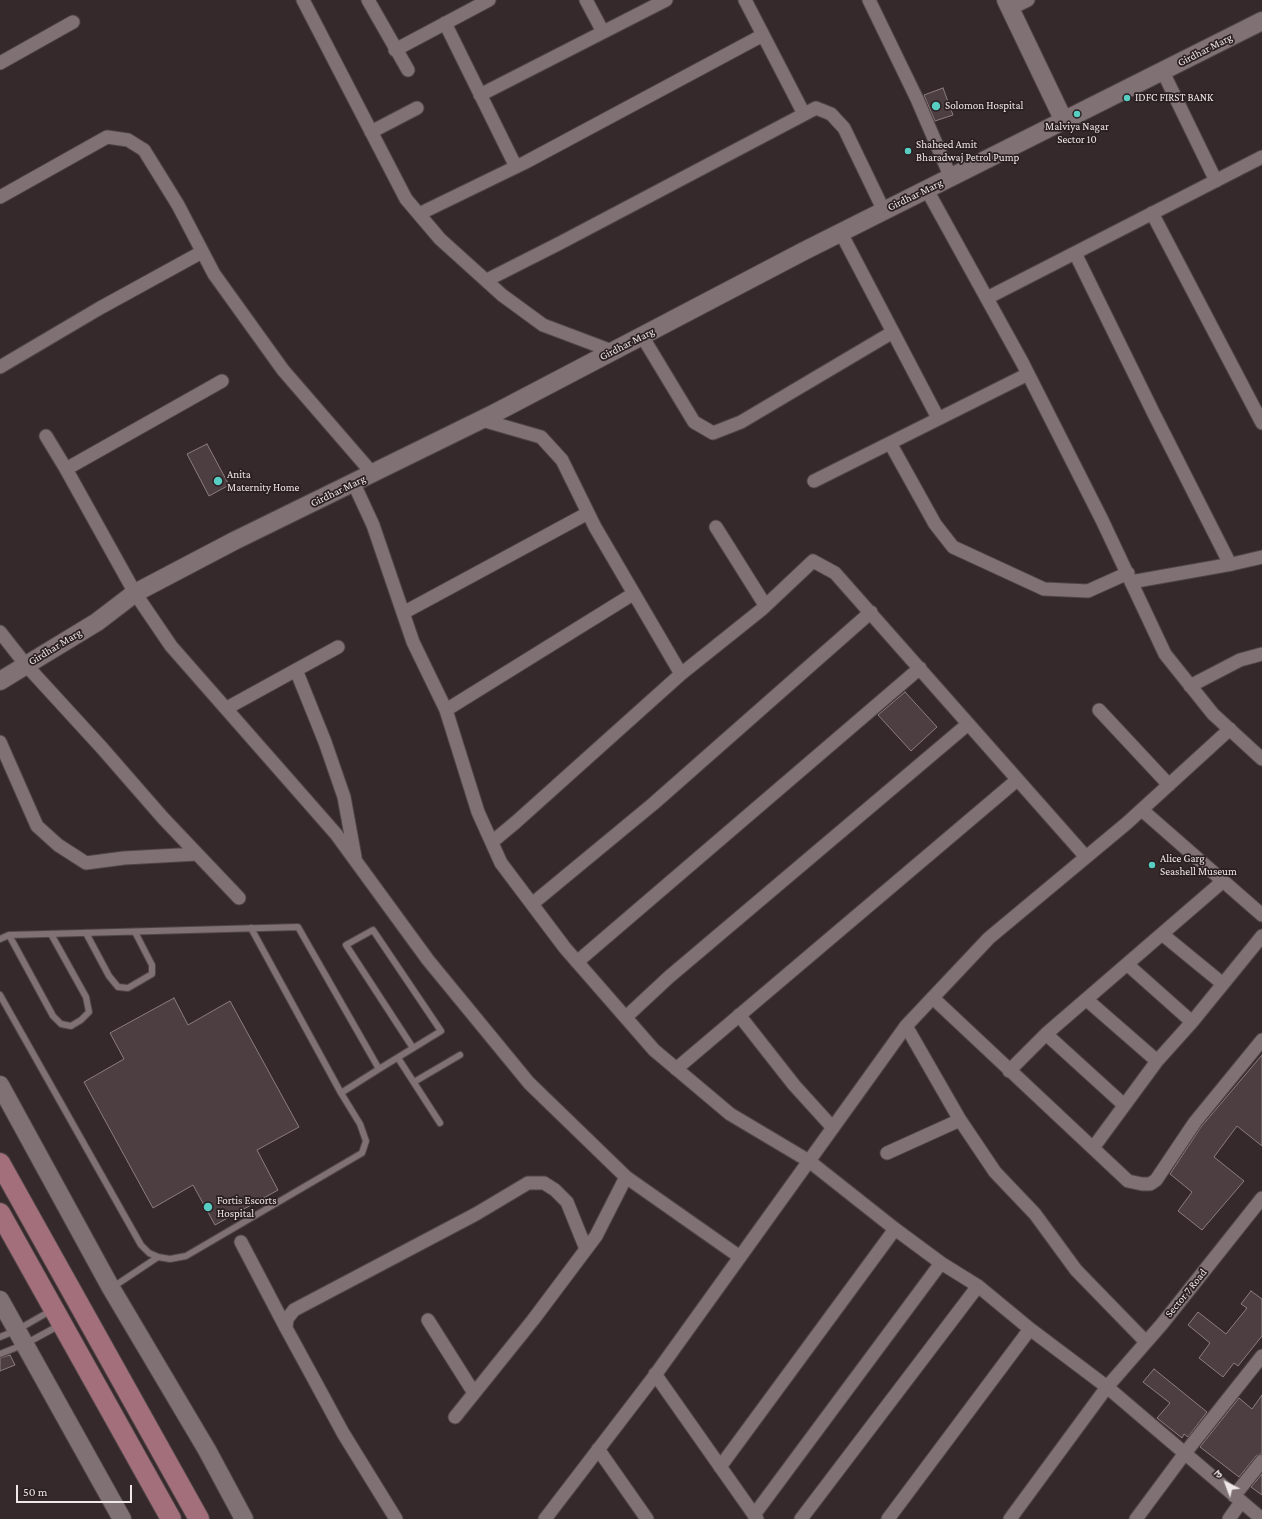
<!DOCTYPE html>
<html>
<head>
<meta charset="utf-8">
<style>
  body { margin:0 }
  #map { position:relative; width:1262px; height:1519px; overflow:hidden; background:#35292b; font-family:"Crimson Pro","Noto Sans Devanagari",serif }
  canvas { display:block }
  .north { position:absolute; left:1206px; top:1463px; width:40px; height:40px; -webkit-text-stroke:3px #2b1f22; paint-order:stroke; rotate:318deg; font-size:11px; font-weight:700; line-height:16px; text-align:center; color:#efe7e8 }
  .north::after { content:''; display:block; margin:auto; width:14px; height:18px; background:#efe7e8; clip-path:polygon(50% 0,100% 100%,50% 72%,0 100%) }
  .scale { position:absolute; left:16px; top:1485px; width:116px; height:18px; box-sizing:border-box; border:2px solid #efe7e8; border-top:0; padding-left:5px; font-size:12px; line-height:14px; white-space:nowrap; color:#efe7e8; -webkit-text-stroke:3px #2b1f22; paint-order:stroke }
</style>
</head>
<body>
<div id="map">
<canvas width="1262" height="1519"></canvas>
<div class="north">उ</div>
<div class="scale">50 m</div>
</div>
<script>
const c = document.querySelector('canvas').getContext('2d');
c.lineJoin = 'round';
function fill(path, color) { c.fillStyle = color; c.fill(path, 'evenodd'); }
const toPath = rows => new Path2D(rows.map(r => 'M' + r).join(''));
function stroke(path, color, width, dash) { c.strokeStyle = color; c.lineWidth = width; c.lineCap = dash ? 'butt' : 'round'; c.setLineDash(dash || []); c.stroke(path); }
function drawText(font, color, halo, rows, align = 'center') {
  c.font = font + ' "Crimson Pro",serif'; c.lineWidth = 3.5; c.setLineDash([]); c.textBaseline = 'middle'; c.strokeStyle = halo; c.fillStyle = color; for (const [text, x, y, turn = 0] of rows) {
    c.save(); c.translate(x, y); c.rotate((+turn || 0) * Math.PI / 180); c.textAlign = isNaN(turn) ? turn : align; if (halo) c.strokeText(text, 0, 0); c.fillText(text, 0, 0); c.restore();
  }
}
const building = toPath([
  [943,88,953,115,935,121,924,95,943,88],
  [207,444,229,485,209,496,187,454,207,444],
  [905,692,937,727,911,751,878,715,905,692],
  [174,998,188,1025,230,1001,299,1127,257,1150,278,1190,215,1225,193,1185,153,1208,84,1082,124,1059,110,1033,174,998],
  [1262,1055,1262,1146,1237,1126,1214,1157,1244,1181,1202,1230,1178,1211,1192,1192,1170,1174,1201,1127,1262,1055],
  [1251,1291,1262,1299,1262,1336,1238,1366,1234,1363,1223,1377,1199,1358,1210,1343,1188,1325,1198,1312,1226,1334,1247,1308,1241,1304,1251,1291],
  [10,1355,15,1365,0,1371,0,1358,10,1355],
  [1154,1369,1207,1412,1188,1437,1184,1434,1182,1438,1157,1418,1170,1403,1143,1382,1154,1369],
  [1262,1395,1262,1453,1256,1456,1239,1477,1200,1447,1239,1398,1252,1409,1262,1395],
  [1262,1474,1262,1495,1251,1487,1262,1474]
]);
const lane = toPath([
  [86,933,109,976,118,987,128,988,152,974,152,965,135,932],
  [9,935,53,1016,61,1024,71,1026,81,1020,89,1012,86,997,51,934],
  [0,939,9,935,298,927,379,1069,341,1093,251,928],
  [0,995,141,1245,149,1253,158,1257,170,1259,186,1256,362,1153,366,1141,360,1124,341,1093],
  [398,1058,440,1123],
  [379,1069,441,1031,373,930,346,945,413,1048],
  [414,1082,460,1055],
  [113,1287,158,1257],
  [0,1337,17,1330,52,1310],
  [0,1354,25,1344,60,1325]
]);
const street = toPath([
  [303,0,406,199,440,239,502,295,543,325,612,351],
  [368,0,408,70],
  [586,0,603,32],
  [745,0,804,114],
  [869,0,917,99,951,178],
  [1010,9,1028,0],
  [445,23,516,167],
  [395,50,489,0],
  [0,63,73,22],
  [1163,72,1216,181],
  [480,95,666,0],
  [371,132,417,108],
  [927,190,1022,362,1102,520,1165,654,1213,714,1262,759],
  [0,197,107,137,128,140,144,150,178,205,214,274,283,370,373,474],
  [1152,213,1262,423],
  [419,214,526,162,763,35],
  [841,233,938,418],
  [1075,253,1154,414,1230,564],
  [487,280,560,243,816,108,831,114,844,128,884,211],
  [987,298,1262,157],
  [642,336,694,422,713,433,741,422,893,332],
  [0,367,100,308,202,252],
  [222,381,66,469,135,593,171,646,336,834,428,960,529,1083,626,1177,740,1257],
  [482,420,541,437,562,460,595,527,681,674],
  [46,436,66,469],
  [890,443,935,524,953,547,1044,589,1088,591,1128,573],
  [814,481,1028,374],
  [354,484,373,525,413,642,446,710,478,812,501,863,565,948,654,1050,730,1114,809,1161,895,1229,941,1263,978,1286,1030,1329,1107,1387,1262,1519],
  [716,527,765,605],
  [1131,582,1232,564,1262,557],
  [403,613,588,513],
  [0,632,26,665,102,748,163,818,239,898],
  [296,670,338,647],
  [1190,686,1240,660,1262,654],
  [227,708,296,670,325,742,344,797,355,857],
  [446,710,633,594],
  [1099,710,1169,785],
  [0,742,37,826,58,845,86,863,124,858,197,854],
  [1142,810,1262,915],
  [492,842,516,822,681,674,761,610,813,561,835,573,1086,857],
  [532,904,653,804,871,612],
  [1162,934,1223,984],
  [577,962,920,668],
  [1128,965,1192,1022],
  [933,998,1128,1181,1142,1184,1150,1184,1156,1180,1195,1122,1262,1040],
  [1087,1000,1157,1061],
  [739,1015,794,1085,833,1128],
  [626,1017,669,977,968,724],
  [906,1026,960,1120,995,1172,1035,1214,1076,1270,1146,1342],
  [1046,1034,1124,1105],
  [676,1069,1017,780],
  [1009,1071,1046,1034,1222,882],
  [1093,1148,1157,1061,1192,1022,1262,936],
  [887,1153,960,1120],
  [241,1242,286,1328],
  [428,1320,474,1393],
  [655,1374,757,1519],
  [455,1417,533,1320,596,1236,626,1177],
  [598,1449,647,1519],
  [720,1467,895,1229],
  [1234,1496,1262,1461],
  [754,1515,941,1263],
  [396,1519,343,1433,310,1372,286,1328,287,1319,294,1310,476,1214,528,1183,544,1183,555,1190,567,1202,586,1249],
  [545,1519,653,1378,906,1026,989,938,1127,823,1230,729],
  [801,1519,978,1286],
  [888,1519,1030,1329],
  [1010,1519,1107,1387,1162,1324,1262,1198],
  [1136,1519,1185,1453,1262,1356],
  [1229,1519,1241,1502]
]);
const secondary = toPath([
  [1006,0,1064,121],
  [0,681,97,622,135,593,234,541,495,413,804,251,1262,21],
  [0,1085,111,1288,207,1450,244,1519],
  [0,1300,122,1519]
]);
const primary = toPath([
  [0,1163,199,1519],
  [0,1213,171,1519]
]);
const markers = [
  [1127,98,4,"#57cec1"],
  [936,106,5,"#57cec1"],
  [1077,114,4,"#57cec1"],
  [908,151,4,"#57cec1"],
  [218,481,5,"#57cec1"],
  [1152,865,4,"#57cec1"],
  [208,1207,5,"#57cec1"]
];
const streetNames = [
  ["Girdhar Marg",1205,50,-27],
  ["Girdhar Marg",915,195,-26],
  ["Girdhar Marg",627,344,-27],
  ["Girdhar Marg",338,491,-26],
  ["Girdhar Marg",55,647,-31],
  ["Sector 7 Road",1186,1293,-51]
];
const poiNames = [
  ["IDFC FIRST BANK",1135,98],
  ["Solomon Hospital",945,106],
  ["Malviya Nagar",1077,127,"center"],
  ["Sector 10",1077,140,"center"],
  ["Shaheed Amit",916,145],
  ["Bharadwaj Petrol Pump",916,158],
  ["Anita",227,475],
  ["Maternity Home",227,488],
  ["Alice Garg",1160,859],
  ["Seashell Museum",1160,872],
  ["Fortis Escorts",217,1201],
  ["Hospital",217,1214]
];
fill(building, '#4c3e41');
stroke(building, '#8c7d80', 1);
stroke(lane, '#4f4547', 8);
stroke(street, '#4f4547', 15);
stroke(secondary, '#4f4547', 20);
stroke(primary, '#4f4547', 22);
stroke(lane, '#807174', 6);
stroke(street, '#807174', 13);
stroke(secondary, '#807174', 18);
stroke(primary, '#a26f7a', 20);
for (const [x, y, r, color] of markers) { const dot = new Path2D(); dot.arc(x, y, r, 0, 2 * Math.PI); c.fillStyle = color; c.fill(dot); stroke(dot, '#2b1f22', 1.5); }
drawText('11px', '#efe7e8', '#2b1f22', streetNames);
drawText('11px', '#efe7e8', '#2b1f22', poiNames, 'left');
</script>
</body>
</html>
